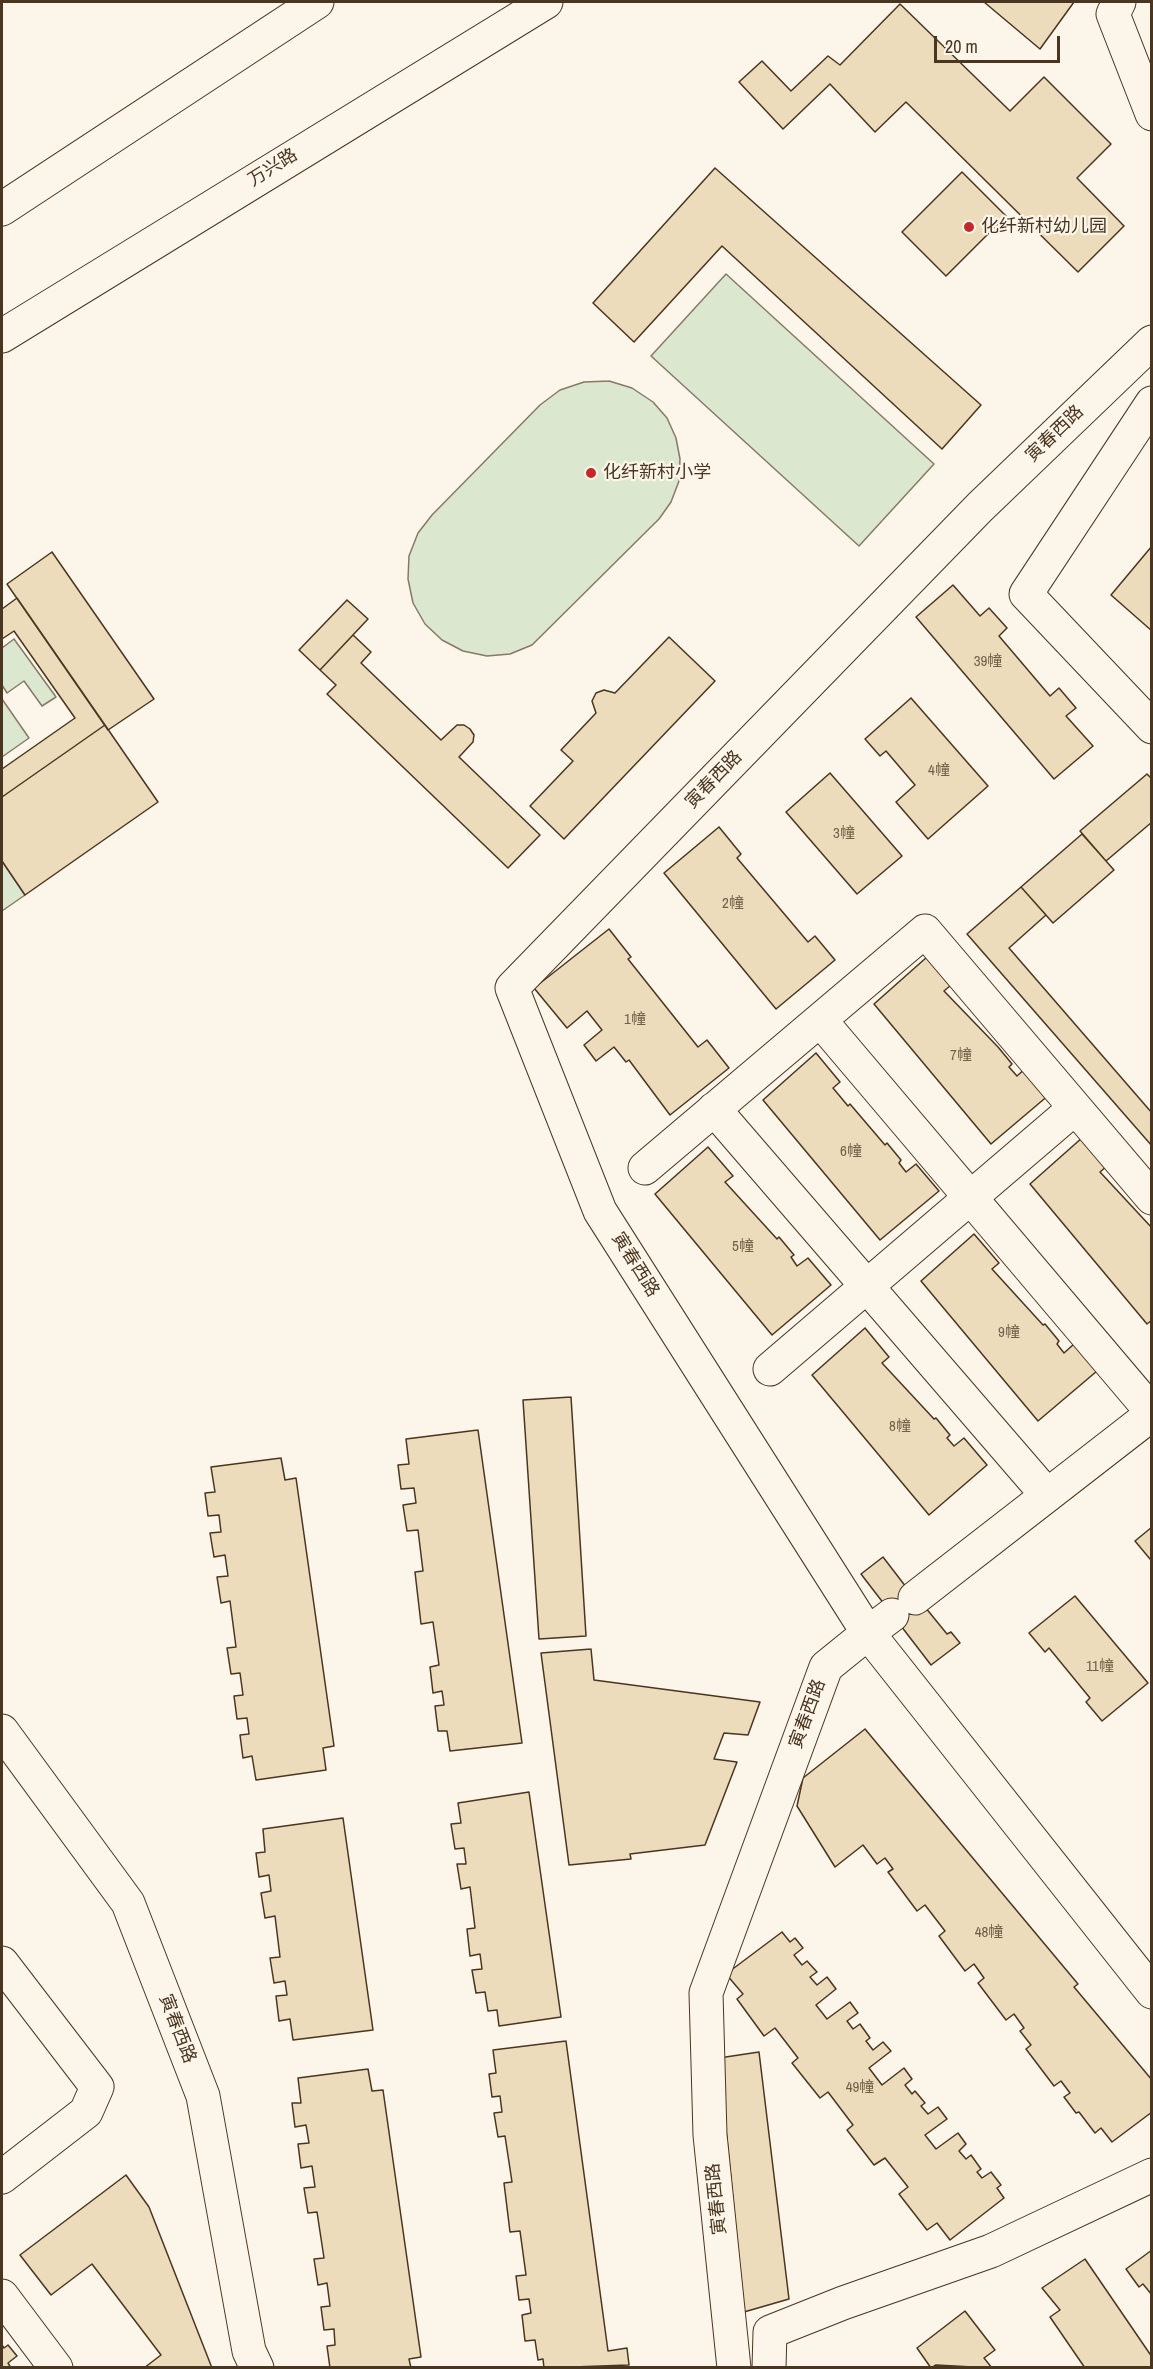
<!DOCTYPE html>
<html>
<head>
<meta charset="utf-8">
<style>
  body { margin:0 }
  #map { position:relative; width:1153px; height:2369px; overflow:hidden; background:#fbf6e9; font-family:"Archivo Narrow",sans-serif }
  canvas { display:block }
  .frame { position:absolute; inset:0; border:3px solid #4a3520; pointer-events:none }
  .scale { position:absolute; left:934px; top:36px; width:126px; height:27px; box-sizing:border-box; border:3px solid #4a3520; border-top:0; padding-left:8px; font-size:18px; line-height:21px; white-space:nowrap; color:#4a3520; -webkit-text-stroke:4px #fbf6e9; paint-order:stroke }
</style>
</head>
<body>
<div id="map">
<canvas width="1153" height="2369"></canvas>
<div class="frame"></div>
<div class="scale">20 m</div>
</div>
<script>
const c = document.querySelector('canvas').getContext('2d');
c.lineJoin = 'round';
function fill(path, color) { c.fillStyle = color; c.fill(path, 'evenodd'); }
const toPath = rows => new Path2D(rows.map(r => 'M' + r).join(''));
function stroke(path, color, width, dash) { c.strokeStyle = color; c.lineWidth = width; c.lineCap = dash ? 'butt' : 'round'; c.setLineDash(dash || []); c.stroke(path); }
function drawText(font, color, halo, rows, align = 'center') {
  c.font = font + ' "Archivo Narrow","Noto Sans SC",sans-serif'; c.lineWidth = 4.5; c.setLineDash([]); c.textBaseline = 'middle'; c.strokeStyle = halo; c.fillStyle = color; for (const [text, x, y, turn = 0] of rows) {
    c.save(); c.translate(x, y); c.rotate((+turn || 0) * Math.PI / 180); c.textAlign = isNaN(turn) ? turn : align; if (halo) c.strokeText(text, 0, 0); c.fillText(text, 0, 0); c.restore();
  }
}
const green = toPath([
  [726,274,934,464,859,546,651,356,726,274],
  [609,381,632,388,653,402,667,418,676,438,680,459,679,481,671,502,659,519,532,645,510,654,487,656,463,651,442,640,425,624,413,603,408,579,409,556,418,533,432,515,540,405,560,390,584,382,609,381],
  [14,639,56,697,42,706,24,681,7,693,2,685,2,648,14,639],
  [2,699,29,738,2,757,2,699],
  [2,861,25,895,2,911,2,861]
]);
const building = toPath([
  [984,2,1074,2,1040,49,984,2],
  [900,4,1010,111,1044,77,1111,144,1077,178,1124,226,1078,272,906,102,875,132,830,84,783,129,739,82,762,61,791,91,828,56,840,65,900,4],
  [715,168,981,405,942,449,722,246,634,342,593,303,715,168],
  [962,172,1006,216,946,276,902,232,962,172],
  [1152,546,1152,631,1111,595,1152,546],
  [52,552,154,699,108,730,7,584,52,552],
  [953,585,980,616,989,608,1007,628,999,636,1050,696,1059,688,1076,708,1066,716,1093,746,1054,779,916,617,953,585],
  [17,598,105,725,2,797,2,769,75,718,14,631,2,639,2,609,17,598],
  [347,600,368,619,320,670,299,650,347,600],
  [353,635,371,652,361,663,441,740,457,725,464,725,470,729,474,735,473,742,459,757,540,835,508,868,327,694,336,685,320,670,353,635],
  [669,637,715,681,564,839,530,806,573,761,561,750,596,713,592,701,596,693,604,690,615,693,669,637],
  [911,698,988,786,928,839,896,802,915,785,886,751,880,756,865,739,911,698],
  [105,725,158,802,25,895,2,861,2,797,105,725],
  [830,773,902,856,857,894,786,812,830,773],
  [1147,774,1152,779,1152,822,1106,861,1080,831,1147,774],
  [719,827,741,854,737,858,808,942,815,936,835,960,776,1009,664,873,719,827],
  [1082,834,1114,870,1053,923,1021,887,1082,834],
  [1021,887,1046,915,1009,948,1152,1113,1152,1146,967,934,1021,887],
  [609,929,631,957,628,959,698,1047,707,1040,729,1068,670,1115,629,1060,626,1062,614,1047,596,1061,584,1045,602,1030,587,1011,567,1028,534,988,609,929],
  [927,957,951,985,944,991,998,1047,1012,1064,1009,1067,1017,1076,1027,1067,1050,1094,991,1144,874,1004,927,957],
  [816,1053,840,1082,833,1088,848,1106,850,1104,885,1145,887,1143,901,1160,899,1163,906,1172,916,1164,939,1191,880,1240,763,1100,816,1053],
  [1083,1137,1107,1166,1100,1172,1152,1228,1152,1320,1147,1324,1030,1184,1083,1137],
  [708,1147,733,1176,725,1182,777,1239,779,1237,794,1255,791,1257,797,1266,808,1258,831,1285,772,1335,655,1194,708,1147],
  [974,1234,999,1263,992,1269,1043,1325,1045,1324,1059,1341,1057,1344,1064,1353,1074,1344,1097,1371,1038,1421,921,1281,974,1234],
  [865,1328,889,1357,882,1363,934,1419,936,1418,950,1435,947,1438,954,1446,964,1438,987,1465,929,1515,812,1375,865,1328],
  [571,1397,586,1636,539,1639,523,1400,571,1397],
  [478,1430,522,1743,450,1751,447,1731,438,1731,435,1706,444,1705,442,1691,433,1693,430,1667,439,1665,433,1622,421,1624,415,1572,423,1571,418,1530,407,1531,403,1505,416,1503,414,1488,401,1489,398,1465,409,1464,406,1439,478,1430],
  [281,1458,285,1480,296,1478,334,1746,323,1748,326,1770,256,1780,252,1756,243,1758,240,1735,249,1734,247,1718,237,1719,234,1696,243,1695,240,1673,231,1674,227,1648,236,1647,230,1601,221,1603,217,1577,228,1576,225,1555,214,1557,210,1533,221,1532,219,1515,208,1516,205,1493,215,1492,211,1467,281,1458],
  [1152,1527,1152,1558,1150,1559,1135,1541,1152,1527],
  [883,1557,923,1609,925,1607,947,1634,951,1632,960,1643,931,1665,861,1574,883,1557],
  [1075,1596,1148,1683,1102,1721,1086,1702,1090,1698,1049,1648,1045,1652,1029,1633,1075,1596],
  [591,1649,594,1680,760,1702,748,1735,724,1733,714,1759,737,1762,705,1845,630,1854,631,1859,569,1865,541,1653,591,1649],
  [865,1729,1078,1984,1074,1987,1152,2080,1152,2112,1112,2142,1101,2128,1095,2133,1079,2112,1076,2113,1064,2097,1070,2093,1061,2081,1054,2086,1026,2049,1031,2045,1020,2031,1024,2028,1014,2014,1006,2020,978,1983,984,1978,974,1964,965,1971,939,1936,945,1931,925,1905,917,1911,888,1872,893,1869,885,1858,877,1864,863,1845,835,1867,797,1806,803,1778,865,1729],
  [529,1792,561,2017,499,2026,497,2010,488,2011,485,1992,476,1993,472,1970,482,1969,480,1954,470,1956,467,1929,475,1928,470,1887,461,1889,457,1864,466,1864,464,1848,455,1849,451,1824,461,1823,458,1803,529,1792],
  [343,1818,373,2030,293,2040,290,2019,279,2021,276,1996,287,1995,285,1981,274,1983,270,1958,280,1957,275,1916,265,1918,261,1893,271,1891,269,1875,259,1877,256,1853,265,1852,263,1829,343,1818],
  [782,1932,790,1942,795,1938,803,1948,794,1955,802,1965,807,1961,817,1972,810,1977,817,1985,827,1977,836,1989,816,2005,827,2019,850,2002,858,2013,847,2021,853,2029,860,2024,870,2038,866,2041,873,2050,883,2042,891,2051,869,2068,882,2085,904,2068,912,2079,905,2085,912,2094,915,2091,925,2103,921,2106,928,2114,938,2107,947,2119,925,2135,936,2149,958,2133,966,2144,959,2151,966,2159,971,2155,981,2169,977,2172,982,2178,991,2172,1001,2185,997,2188,1004,2198,950,2240,937,2223,927,2230,899,2194,908,2187,885,2158,874,2165,847,2130,853,2125,828,2092,820,2098,792,2063,798,2058,775,2028,764,2036,737,1999,743,1994,726,1974,782,1932],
  [566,2041,608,2351,627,2348,629,2365,544,2368,543,2359,538,2360,535,2340,525,2341,522,2315,531,2313,529,2299,519,2300,516,2276,526,2275,520,2231,510,2232,504,2183,512,2182,505,2136,498,2137,494,2113,502,2112,500,2096,492,2097,489,2074,496,2073,493,2050,566,2041],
  [759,2052,789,2299,744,2312,719,2058,759,2052],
  [368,2069,372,2091,383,2090,421,2357,409,2359,411,2368,330,2368,327,2346,335,2345,334,2329,324,2330,321,2307,330,2306,327,2283,318,2285,314,2259,324,2258,317,2212,308,2213,304,2188,315,2187,312,2166,301,2168,298,2144,309,2143,306,2125,295,2127,292,2103,301,2103,298,2078,368,2069],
  [126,2175,149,2207,212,2368,144,2368,161,2355,92,2264,51,2295,20,2255,126,2175],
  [1152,2250,1152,2295,1143,2284,1139,2287,1126,2269,1152,2250],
  [1085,2259,1152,2357,1152,2368,1085,2368,1050,2317,1060,2310,1042,2288,1085,2259],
  [965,2311,995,2350,984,2358,992,2368,936,2365,931,2368,917,2348,965,2311],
  [2,2345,4,2348,8,2345,17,2356,8,2363,11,2368,2,2368,2,2345]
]);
const minor = toPath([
  [1119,2,1113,14,1152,114],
  [1152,403,1026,594,1152,727],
  [820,1020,1152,1412],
  [714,1109,1047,1495],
  [645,1168,925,931,1152,1198],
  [770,1369,1075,1108],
  [915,1598,1152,1414],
  [892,1615,868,1633,1152,1992],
  [2,1731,128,1903,203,2096,249,2351,257,2368],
  [2,1963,97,2087,86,2112,2,2177],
  [2,2296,56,2368],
  [734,2368,710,2135,706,1993,826,1667,868,1633,600,1211,512,988,980,507,1152,342],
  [769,2368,770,2332,843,2303,991,2251,1152,2175]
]);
const major = toPath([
  [2,209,317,2],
  [2,336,546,2]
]);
const markers = [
  [969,227,6,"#c62828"],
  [591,473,6,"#c62828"]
];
const numberNames = [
  ["39幢",988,662],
  ["4幢",939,771],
  ["3幢",844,834],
  ["2幢",733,904],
  ["1幢",635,1020],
  ["7幢",961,1056],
  ["6幢",851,1152],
  ["5幢",743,1247],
  ["9幢",1009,1333],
  ["8幢",900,1427],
  ["11幢",1100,1667],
  ["48幢",989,1933],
  ["49幢",860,2088]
];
const streetNames = [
  ["万兴路",273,168,-32],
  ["寅春西路",1055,434,-44],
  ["寅春西路",714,780,-46],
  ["寅春西路",635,1265,58],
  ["寅春西路",808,1714,-70],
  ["寅春西路",177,2029,69],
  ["寅春西路",717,2199,-96]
];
const poiNames = [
  ["化纤新村幼儿园",981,227],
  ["化纤新村小学",603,473]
];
fill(green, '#dce7d0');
stroke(green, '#887966', 1.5);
fill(building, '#ecdcbc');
stroke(building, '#4a3520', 1.5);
stroke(minor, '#4a3520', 35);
stroke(major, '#4a3520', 35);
stroke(minor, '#fbf6e9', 33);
stroke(major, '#fbf6e9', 33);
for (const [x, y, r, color] of markers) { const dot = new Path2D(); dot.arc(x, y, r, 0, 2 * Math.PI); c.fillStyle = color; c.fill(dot); stroke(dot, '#fbf6e9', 2); }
drawText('15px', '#725f47', null, numberNames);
drawText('18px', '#4a3520', '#fbf6e9', streetNames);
drawText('18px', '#4a3520', '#fbf6e9', poiNames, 'left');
</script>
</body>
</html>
